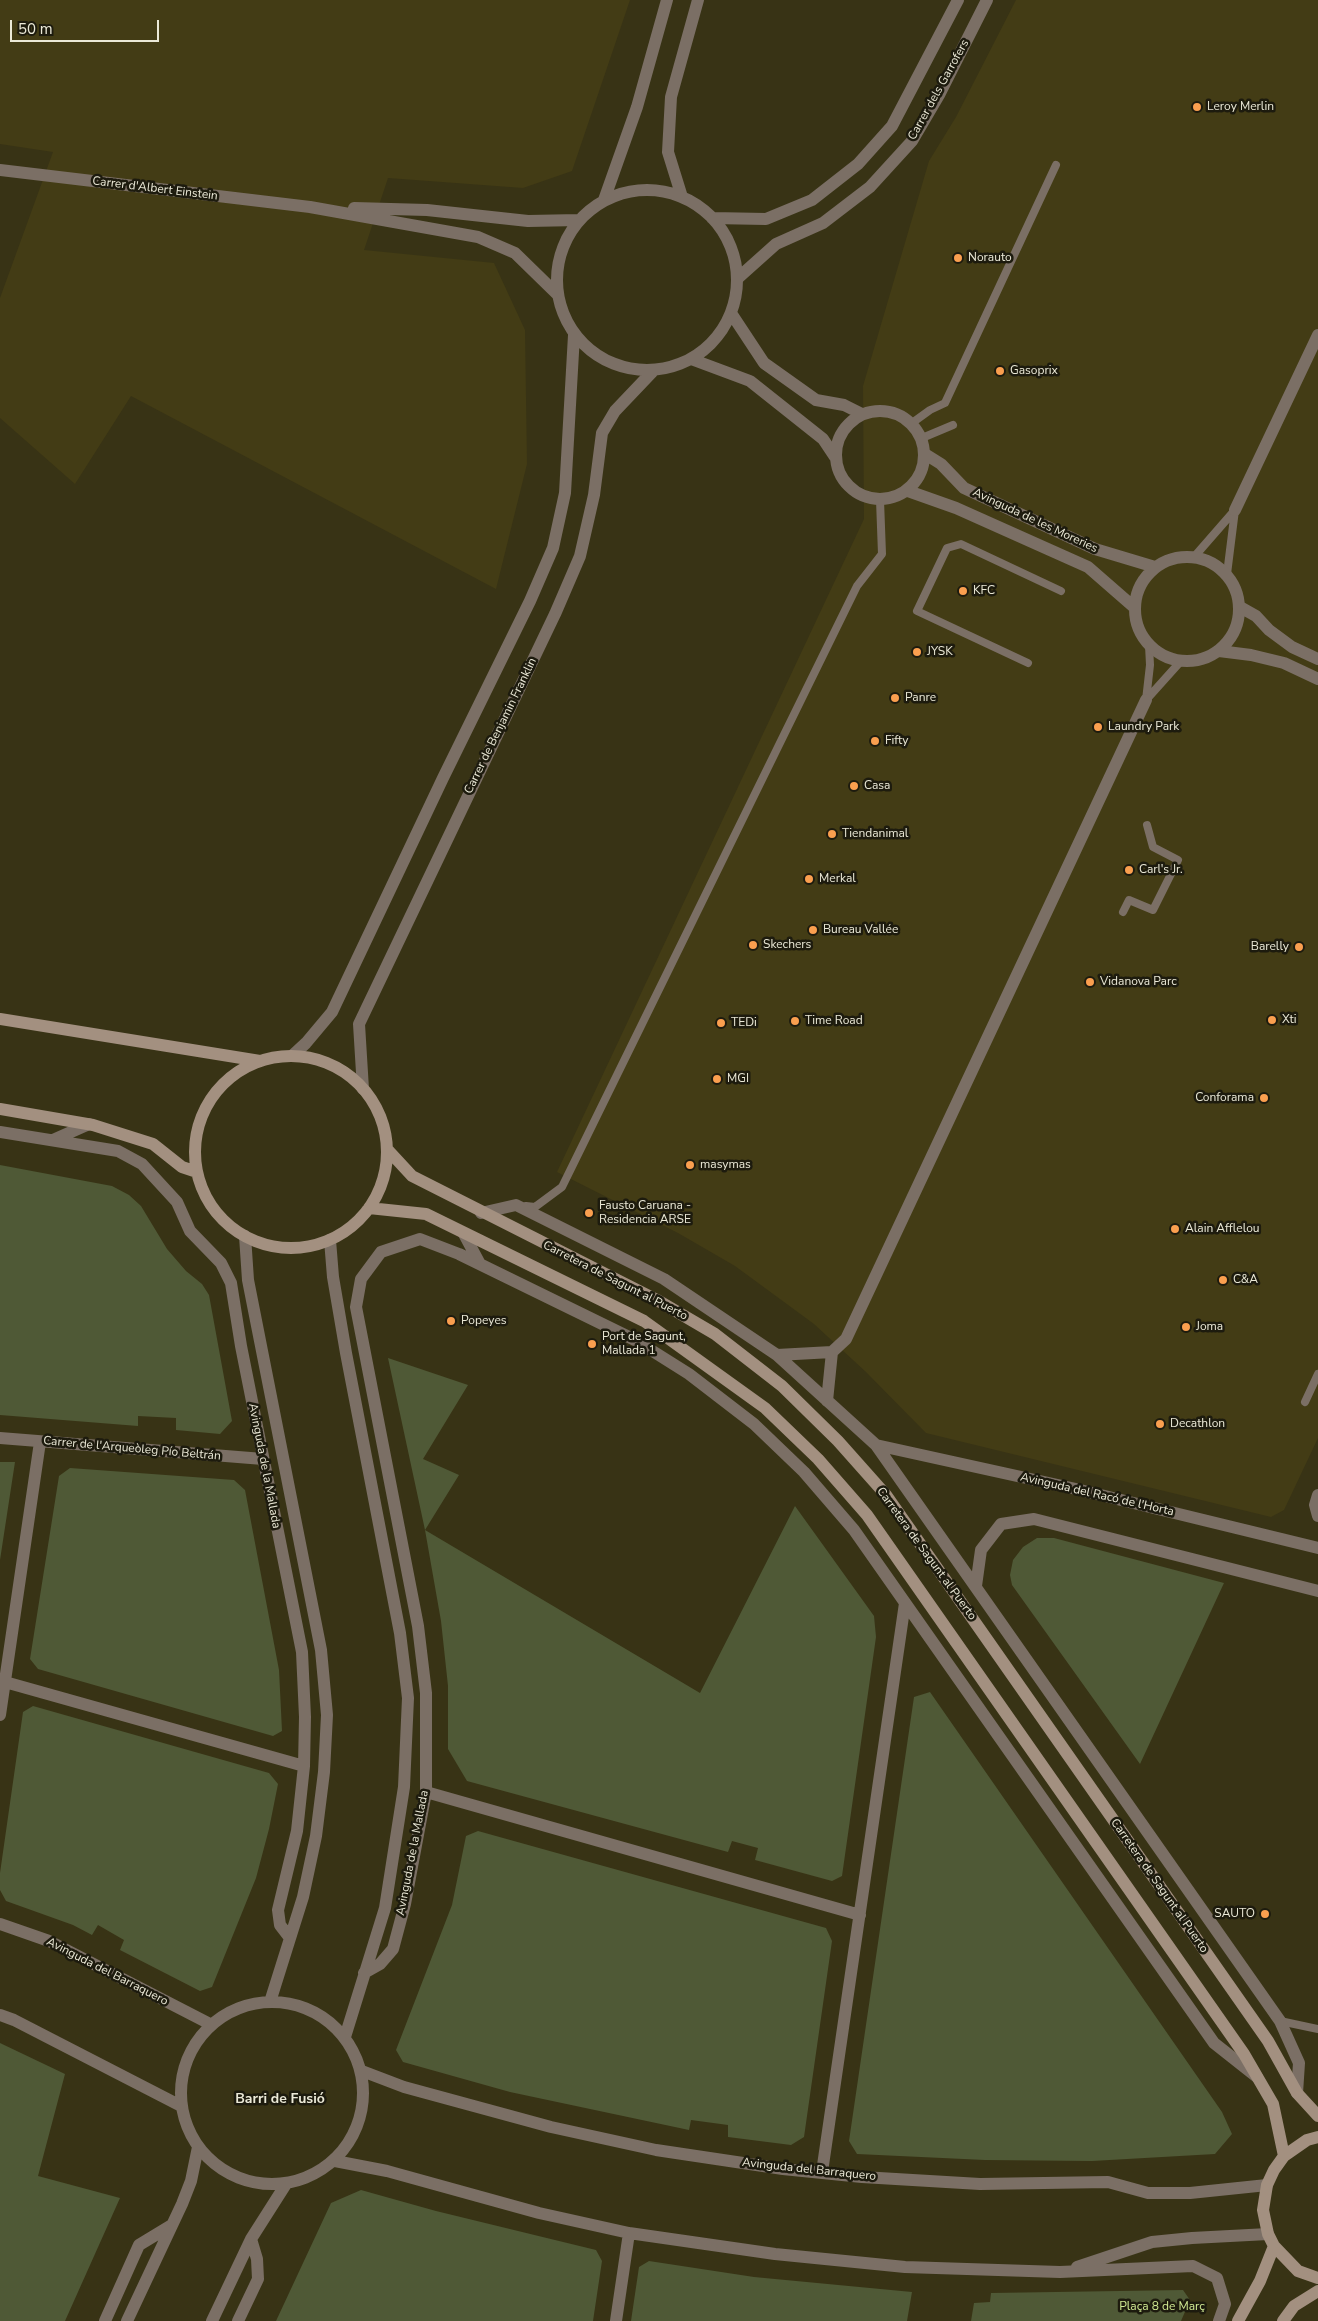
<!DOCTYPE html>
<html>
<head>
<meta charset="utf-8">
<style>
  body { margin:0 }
  #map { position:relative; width:1318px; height:2321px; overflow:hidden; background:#383315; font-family:"Nunito Sans",sans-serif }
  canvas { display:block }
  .scale { position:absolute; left:10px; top:20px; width:149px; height:22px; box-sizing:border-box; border:2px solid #ebe9d7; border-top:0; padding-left:6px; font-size:15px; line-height:18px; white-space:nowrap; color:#ebe9d7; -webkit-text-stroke:4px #1d1b0e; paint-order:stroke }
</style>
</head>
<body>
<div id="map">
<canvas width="1318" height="2321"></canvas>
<div class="scale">50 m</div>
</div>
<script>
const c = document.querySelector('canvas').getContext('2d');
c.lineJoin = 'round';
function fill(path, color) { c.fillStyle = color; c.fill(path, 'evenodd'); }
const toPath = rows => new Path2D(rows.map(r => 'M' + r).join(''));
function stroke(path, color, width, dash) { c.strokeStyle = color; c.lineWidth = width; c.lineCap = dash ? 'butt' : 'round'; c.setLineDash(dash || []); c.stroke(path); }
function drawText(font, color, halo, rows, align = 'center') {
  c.font = font + ' "Nunito Sans",sans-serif'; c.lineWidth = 5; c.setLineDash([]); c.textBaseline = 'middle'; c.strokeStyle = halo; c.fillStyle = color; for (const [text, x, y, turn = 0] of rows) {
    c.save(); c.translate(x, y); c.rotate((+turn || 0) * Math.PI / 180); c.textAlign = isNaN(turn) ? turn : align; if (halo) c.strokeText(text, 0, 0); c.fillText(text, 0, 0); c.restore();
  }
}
const built = toPath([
  [0,0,630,0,572,171,523,188,388,178,364,250,494,263,525,330,527,464,496,589,131,396,75,484,0,418,0,298,53,152,0,144],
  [1016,0,1318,0,1318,1438,1284,1510,1271,1517,926,1433,866,1372,814,1324,735,1266,678,1233,557,1172,864,519,863,386,929,161,956,117]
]);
const green = toPath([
  [0,1165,112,1186,129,1195,141,1206,167,1249,186,1271,202,1284,209,1295,232,1421,220,1434,176,1430,176,1418,138,1416,138,1426,0,1415],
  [388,1358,468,1385,423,1459,459,1475,425,1530,700,1693,795,1506,874,1616,876,1637,842,1876,832,1881,755,1860,758,1848,732,1841,728,1852,467,1781,448,1749,448,1686,441,1621,425,1530],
  [0,1462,15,1462,0,1560],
  [70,1468,234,1480,245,1490,279,1670,282,1731,273,1736,38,1669,30,1659,59,1476],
  [1037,1538,1054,1538,1224,1583,1140,1764,1012,1585,1010,1575,1013,1560,1023,1547],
  [930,1692,1222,2112,1232,2134,1215,2154,1092,2161,985,2160,857,2154,849,2141,914,1697],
  [33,1706,269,1773,278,1784,269,1829,256,1878,212,1987,200,1991,120,1950,124,1940,98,1925,92,1935,73,1925,6,1901,0,1890,0,1873,23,1712],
  [478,1831,826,1928,832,1941,804,2137,791,2145,728,2137,728,2125,691,2120,689,2130,510,2092,403,2062,396,2050,452,1905,466,1836],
  [0,2043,65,2074,38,2176,120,2198,65,2321,0,2321],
  [361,2190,436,2211,596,2250,602,2261,593,2321,276,2321,331,2203],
  [649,2261,754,2277,912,2292,907,2321,631,2321,639,2267],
  [1183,2290,1190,2300,1181,2321,971,2321,974,2303,990,2302,991,2293]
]);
const lane = toPath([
  [912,423,930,410,945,403,1056,165],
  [922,438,953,425],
  [1194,557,1235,510],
  [1227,574,1235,510],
  [1028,663,917,611,947,548,961,544,1061,591],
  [1146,700,1150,665,1149,645],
  [1146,700,1181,661],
  [1123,912,1129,900,1153,910,1178,860,1153,847,1147,825],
  [526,1206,535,1207,562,1187,857,586,882,554,880,500],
  [1305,1402,1318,1374],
  [1280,2021,1318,2029]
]);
const street = toPath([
  [0,170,310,207,478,237,515,253,557,294],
  '557 280a90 90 0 1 1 180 0a90 90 0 1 1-180 0Z',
  [682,197,668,152,671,97,698,0],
  [604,200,637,107,667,0],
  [354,208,427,210,528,221,579,220],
  [712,218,766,219,812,200,858,164,892,126,958,0],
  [738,278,776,244,823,223,870,187,912,141,939,95,987,0],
  [731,313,764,363,816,400,844,405,862,414],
  [691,359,750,381,823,439,835,457],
  '836 455a44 44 0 1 1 88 0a44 44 0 1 1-88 0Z',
  [925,454,941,464,964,488,1095,549,1155,567],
  [908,491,956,508,1088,567,1135,608],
  [1235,510,1318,335],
  '1135 609a52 52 0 1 1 104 0a52 52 0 1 1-104 0Z',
  [1240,607,1256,616,1269,630,1292,647,1318,659],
  [1219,651,1251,655,1284,663,1318,679],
  [292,1056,306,1043,332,1012,443,778,530,601,553,548,565,493,574,335],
  [363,1089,359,1024,555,614,580,556,594,495,602,433,615,411,654,370],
  [0,1132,118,1151,142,1164,177,1202,190,1231,221,1263,231,1283,241,1346,302,1652,305,1717,304,1766,297,1831,278,1910,280,1925,290,1938],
  [53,1140,89,1124],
  [481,1213,516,1205,664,1279,777,1355,876,1445,1280,2021,1299,2063,1297,2093],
  [464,1234,480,1264],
  [245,1236,248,1280,321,1650,327,1715,324,1772,316,1836,303,1897,270,2002],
  [330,1240,333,1277,346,1353,400,1633,408,1698,404,1787,385,1908,345,2037],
  [777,1355,832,1352,846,1339,1146,700],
  [827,1401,832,1352],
  [0,1438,263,1459],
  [876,1445,1076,1489,1318,1548],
  [1318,1495,1315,1505,1318,1516],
  [976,1586,981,1550,1001,1524,1034,1519,1318,1591],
  [5,1682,304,1766],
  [0,1715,40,1442],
  [426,1792,860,1915],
  [0,1924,49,1941,212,2025],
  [364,1973,380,1964,393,1949,405,1904,426,1792,426,1693,418,1626,356,1307,361,1279,381,1252,420,1239,459,1254,635,1340,689,1374,754,1424,804,1472,854,1530,1214,2043,1257,2077],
  '181 2093a91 91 0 1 1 182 0a91 91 0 1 1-182 0Z',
  [0,2015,14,2020,181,2106],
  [362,2071,404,2087,551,2127,656,2150,783,2169,862,2177,980,2184,1108,2182,1148,2193,1190,2193,1267,2185],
  [335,2161,387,2171,539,2213,629,2233,775,2254,905,2267,1060,2272,1193,2266,1217,2278,1225,2304,1219,2321],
  [822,2172,905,1603],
  [1077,2267,1152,2242,1192,2238,1268,2234],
  [105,2321,139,2245,172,2225],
  [127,2321,182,2204,191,2181,198,2147],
  [212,2321,251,2239,286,2184],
  [238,2321,258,2279,257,2259,251,2239],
  [616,2321,629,2233]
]);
const secondary = toPath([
  [0,1019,260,1061],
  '195 1152a96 96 0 1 1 192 0a96 96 0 1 1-192 0Z',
  [0,1109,93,1125,153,1144,182,1167,197,1172],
  [387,1149,412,1176,657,1300,715,1334,782,1386,838,1441,886,1495,1268,2041,1297,2093,1318,2116],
  [369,1208,426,1214,644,1321,765,1408,818,1459,867,1515,1244,2054,1273,2104,1284,2156],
  [1318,2137,1307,2140,1284,2156,1274,2170,1267,2185,1263,2210,1268,2234,1274,2246,1298,2271,1318,2278],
  [1238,2321,1260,2281,1274,2246],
  [1283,2321,1294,2306,1318,2291]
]);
const markers = [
  [1197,107,5,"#fa9f4f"],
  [958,258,5,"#fa9f4f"],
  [1000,371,5,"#fa9f4f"],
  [963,591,5,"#fa9f4f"],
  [917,652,5,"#fa9f4f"],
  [895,698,5,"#fa9f4f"],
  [1098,727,5,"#fa9f4f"],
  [875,741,5,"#fa9f4f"],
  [854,786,5,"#fa9f4f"],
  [832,834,5,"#fa9f4f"],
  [1129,870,5,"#fa9f4f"],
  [809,879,5,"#fa9f4f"],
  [813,930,5,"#fa9f4f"],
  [753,945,5,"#fa9f4f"],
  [1299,947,5,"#fa9f4f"],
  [1090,982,5,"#fa9f4f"],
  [1272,1020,5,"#fa9f4f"],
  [795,1021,5,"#fa9f4f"],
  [721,1023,5,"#fa9f4f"],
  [717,1079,5,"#fa9f4f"],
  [1264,1098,5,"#fa9f4f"],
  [690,1165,5,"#fa9f4f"],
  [589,1213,5,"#fa9f4f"],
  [1175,1229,5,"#fa9f4f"],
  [1223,1280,5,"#fa9f4f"],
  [451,1321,5,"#fa9f4f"],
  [1186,1327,5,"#fa9f4f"],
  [592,1344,5,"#fa9f4f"],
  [1160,1424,5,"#fa9f4f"],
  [1265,1914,5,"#fa9f4f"]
];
const streetNames = [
  ["Carrer dels Garrofers",939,90,-61],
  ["Carrer d'Albert Einstein",155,189,7],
  ["Avinguda de les Moreries",1035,521,25],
  ["Carrer de Benjamin Franklin",501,726,-64],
  ["Carretera de Sagunt al Puerto",615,1281,27],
  ["Carrer de l'Arqueòleg Pío Beltrán",132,1449,5],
  ["Avinguda de la Mallada",264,1466,79],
  ["Avinguda del Racó de l'Horta",1097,1495,13],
  ["Carretera de Sagunt al Puerto",926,1554,54],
  ["Avinguda de la Mallada",413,1853,-79],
  ["Carretera de Sagunt al Puerto",1159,1886,55],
  ["Avinguda del Barraquero",107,1972,27],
  ["Avinguda del Barraquero",809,2170,6]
];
const poiNames = [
  ["Leroy Merlin",1207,107],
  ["Norauto",968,258],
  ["Gasoprix",1010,371],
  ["KFC",973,591],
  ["JYSK",927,652],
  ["Panre",905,698],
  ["Laundry Park",1108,727],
  ["Fifty",885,741],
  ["Casa",864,786],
  ["Tiendanimal",842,834],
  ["Carl's Jr.",1139,870],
  ["Merkal",819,879],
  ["Bureau Vallée",823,930],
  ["Skechers",763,945],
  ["Barelly",1289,947,"right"],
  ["Vidanova Parc",1100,982],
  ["Xti",1282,1020],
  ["Time Road",805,1021],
  ["TEDi",731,1023],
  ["MGI",727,1079],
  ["Conforama",1254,1098,"right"],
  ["masymas",700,1165],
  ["Fausto Caruana -",599,1206],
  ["Residencia ARSE",599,1220],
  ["Alain Afflelou",1185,1229],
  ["C&A",1233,1280],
  ["Popeyes",461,1321],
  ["Joma",1196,1327],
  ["Port de Sagunt,",602,1337],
  ["Mallada 1",602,1351],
  ["Decathlon",1170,1424],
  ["SAUTO",1255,1914,"right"]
];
const parkNames = [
  ["Plaça 8 de Març",1162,2307]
];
const neighbourhoodNames = [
  ["Barri de Fusió",280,2100]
];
fill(built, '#433c15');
fill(green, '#4f5936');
stroke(lane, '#7b6f65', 8);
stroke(street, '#7b6f65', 12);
stroke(secondary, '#a39080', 12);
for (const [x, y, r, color] of markers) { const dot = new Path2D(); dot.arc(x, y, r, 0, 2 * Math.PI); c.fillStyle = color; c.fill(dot); stroke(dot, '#1d1b0e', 2); }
drawText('12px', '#ebe9d7', '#1d1b0e', streetNames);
drawText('12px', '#ebe9d7', '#1d1b0e', poiNames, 'left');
drawText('12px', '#d1ea93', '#1d1b0e', parkNames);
drawText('bold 14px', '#ebe9d7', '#1d1b0e', neighbourhoodNames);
</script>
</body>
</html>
